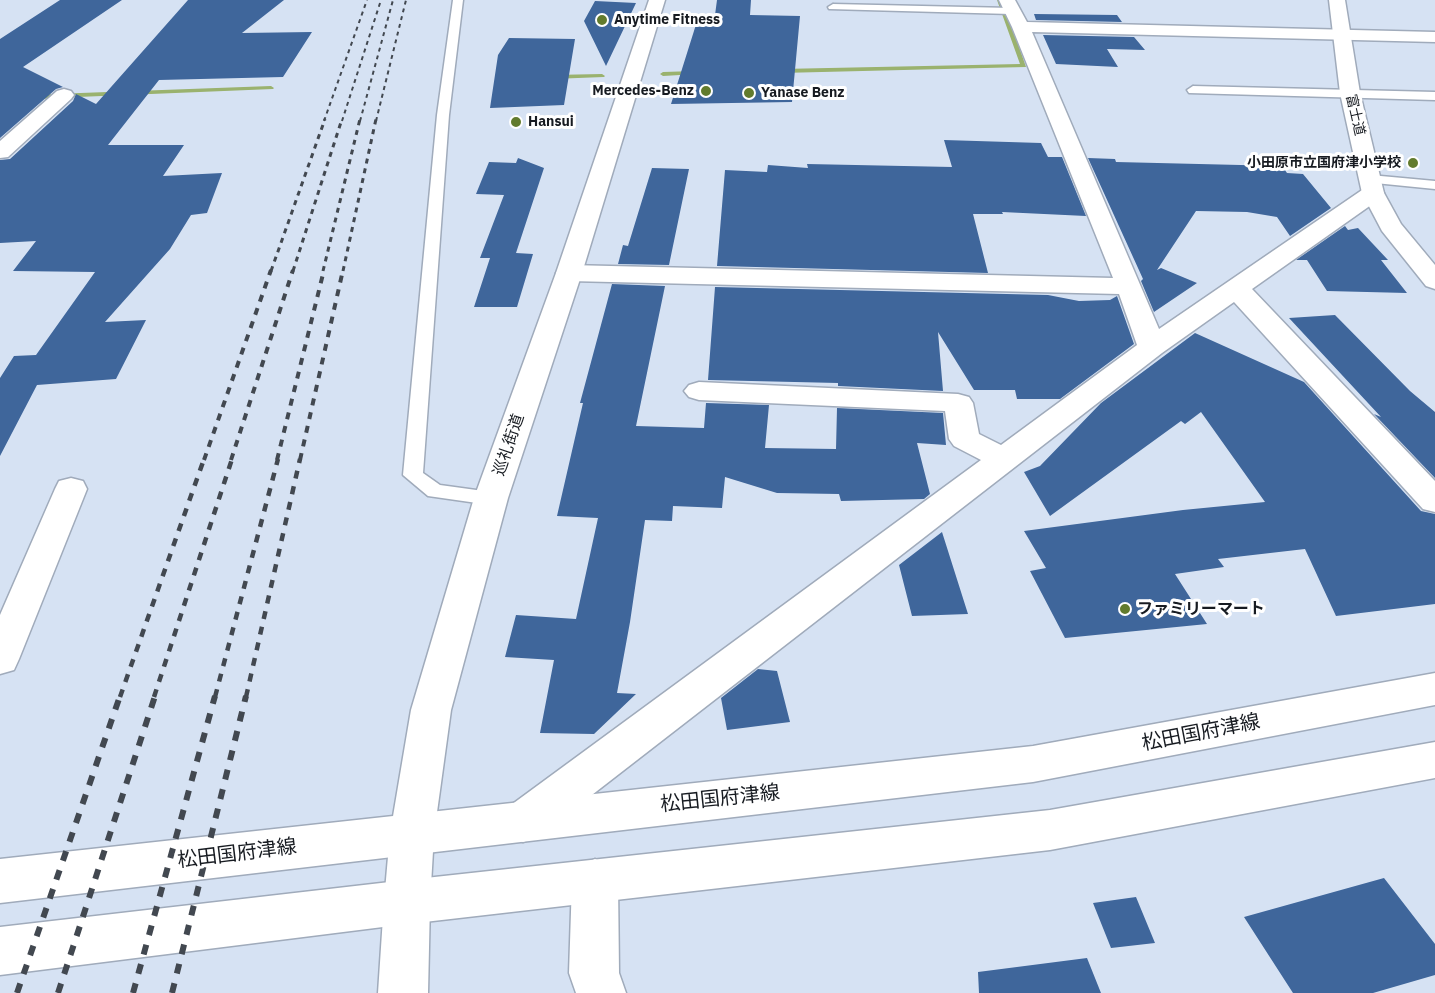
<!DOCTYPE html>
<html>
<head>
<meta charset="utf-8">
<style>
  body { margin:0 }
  canvas { display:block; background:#d6e2f3 }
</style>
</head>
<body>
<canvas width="1435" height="993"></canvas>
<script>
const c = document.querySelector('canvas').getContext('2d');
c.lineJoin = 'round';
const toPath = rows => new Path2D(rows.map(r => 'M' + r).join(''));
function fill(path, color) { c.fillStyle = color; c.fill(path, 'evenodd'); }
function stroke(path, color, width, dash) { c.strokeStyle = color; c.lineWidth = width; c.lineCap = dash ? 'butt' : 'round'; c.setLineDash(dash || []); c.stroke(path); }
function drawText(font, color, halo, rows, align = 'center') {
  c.font = font + ' "IBM Plex Sans","Noto Sans JP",sans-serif'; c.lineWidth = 6; c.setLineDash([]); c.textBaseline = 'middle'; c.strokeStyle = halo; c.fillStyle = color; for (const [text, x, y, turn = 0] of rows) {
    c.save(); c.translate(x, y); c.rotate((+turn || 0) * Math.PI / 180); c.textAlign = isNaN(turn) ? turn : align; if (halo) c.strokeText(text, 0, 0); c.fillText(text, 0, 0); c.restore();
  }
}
const stream = toPath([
  [997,0,1003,0,1026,67,781,73,778,71,781,69,1020,64,997,0],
  [695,71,697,72,697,74,663,76,660,74,663,72,695,71],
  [602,74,605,76,604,77,552,79,549,77,552,75,602,74],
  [271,86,274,88,273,89,53,98,0,103,0,99,53,94,271,86]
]);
const building = toPath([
  [60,0,122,0,23,67,63,87,56,89,0,138,0,39],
  [188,0,284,0,242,33,312,32,283,77,159,80,108,145,184,145,163,176,222,173,207,213,191,215,170,249,105,322,146,320,116,379,37,385,0,456,0,378,14,356,36,355,95,272,13,271,36,241,0,243,0,160,10,159,73,101,76,94,96,104],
  [717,0,751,0,750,15,800,16,792,102,671,104,699,15,715,15],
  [595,1,636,3,606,66,584,21],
  [1034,14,1117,15,1122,22,1036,20],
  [1043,35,1134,37,1145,50,1107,49,1118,67,1056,64],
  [509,38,575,39,564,105,490,108,498,55],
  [944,140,1041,143,1048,157,1062,157,1086,216,1002,212,1003,214,973,214,988,273,717,266,725,170,767,172,768,165,808,168,807,164,952,167],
  [518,158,544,168,516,253,533,254,517,307,474,307,490,258,480,258,504,195,476,194,489,162,516,163],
  [1088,158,1115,159,1116,162,1282,166,1287,173,1303,174,1331,208,1290,236,1277,217,1247,212,1196,211,1157,270,1161,268,1197,283,1154,312,1141,281,1143,279],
  [652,168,689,169,669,265,618,264,623,245,628,246],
  [1345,226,1348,230,1358,228,1388,260,1381,260,1407,293,1327,291,1307,260,1296,260],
  [612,284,665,286,636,426,704,428,706,403,769,405,765,448,836,449,837,408,943,413,946,445,917,443,930,494,924,499,841,501,839,494,777,493,725,477,722,508,673,506,672,521,645,520,630,622,617,693,636,694,594,734,540,733,554,660,505,657,516,615,576,619,598,518,557,516,583,403,580,403],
  [715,287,1048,295,1079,301,1110,300,1117,296,1134,344,1060,399,1017,399,1015,390,974,390,938,332,943,391,838,386,838,383,708,380],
  [1335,315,1410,391,1435,412,1435,478,1374,414,1381,417,1289,318],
  [1195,333,1304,382,1421,511,1435,514,1435,604,1336,616,1305,549,1218,559,1224,567,1175,574,1207,624,1065,638,1030,571,1046,568,1024,531,1183,510,1265,502,1201,412,1185,424,1181,421,1050,516,1024,472,1040,466,1101,403],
  [942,532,968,614,912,616,899,565],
  [758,669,777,671,790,722,727,730,721,698],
  [1384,878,1435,944,1435,975,1373,993,1293,993,1244,917],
  [1136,897,1155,943,1111,948,1093,903],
  [1087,958,1101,993,979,993,978,972]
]);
const service = toPath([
  [453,0,463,0,449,115,423,473,440,485,498,493,502,498,498,503,491,505,428,496,403,475,437,115,453,0],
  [833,4,1011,8,1016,11,1011,14,829,9,828,7,833,4],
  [1193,86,1435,92,1435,100,1189,93,1187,90,1193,86],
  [1370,175,1435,181,1435,189,1365,182,1363,179,1370,175]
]);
const minor = toPath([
  [999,0,1015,0,1027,22,1435,32,1435,42,1032,32,1159,329,1365,188,1373,186,1381,188,1384,193,1381,198,1252,289,1435,481,1435,512,1423,509,1234,302,1162,353,539,836,523,842,507,836,501,822,507,808,981,460,954,446,949,439,945,411,699,400,689,397,684,391,689,385,699,382,958,394,969,397,973,403,979,434,1001,445,1137,345,1119,294,569,281,560,278,556,273,560,268,569,265,1113,278,1012,27,999,0],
  [64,89,71,91,74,95,71,99,8,157,0,158,0,141,57,91,64,89],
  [71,478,83,481,87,489,19,659,14,670,0,674,0,615,55,489,59,481,71,478],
  [595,859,611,866,618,881,619,973,626,993,576,993,569,973,572,881,579,866,595,859],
  [407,880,424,886,430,902,428,993,378,993,384,902,390,886,407,880]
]);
const tertiary = toPath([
  [649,0,665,0,582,273,508,498,451,710,434,834,430,902,424,918,407,924,390,918,384,902,390,834,411,710,474,498,556,273,649,0],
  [1329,0,1345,0,1360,93,1384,193,1401,224,1435,265,1435,289,1426,286,1382,231,1362,193,1340,93,1329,0]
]);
const primary = toPath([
  [1435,673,1435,705,1033,782,0,903,0,859,1033,746,1435,673],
  [1435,742,1435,778,1050,850,407,924,0,975,0,927,407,880,1050,810,1435,742]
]);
const railFar4 = toPath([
  [324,121,367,0],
  [342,121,381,0],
  [360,121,393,0],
  [376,121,406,0]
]);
const railFar3 = toPath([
  [271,271,325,119],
  [293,271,342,119],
  [323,271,360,119],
  [343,271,376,119]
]);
const railFar2 = toPath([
  [204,460,271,270],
  [231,460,293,270],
  [277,460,324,270],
  [300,460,343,270]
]);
const railFar1 = toPath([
  [120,697,204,459],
  [154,697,232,459],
  [215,697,278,459],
  [246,697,300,459]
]);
const rail = toPath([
  [17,993,120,696],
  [58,993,155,696],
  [133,993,215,696],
  [172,993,246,696]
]);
const markers = [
  [602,20,6,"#627b2d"],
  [706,91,6,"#627b2d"],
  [749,93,6,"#627b2d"],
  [516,122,6,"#627b2d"],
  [1413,163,6,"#627b2d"],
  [1125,609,6,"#627b2d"]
];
const farPoinames = [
  ["Anytime Fitness",614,20],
  ["Mercedes-Benz",694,91,"right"],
  ["Yanase Benz",761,93],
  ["Hansui",528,122],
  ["小田原市立国府津小学校",1401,163,"right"]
];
const farStreetnames = [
  ["富士道",1355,115,77]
];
const streetNames = [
  ["巡礼街道",509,445,-71]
];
const poiNames = [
  ["ファミリーマート",1137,609]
];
const nearStreetnames = [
  ["松田国府津線",1201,733,-11],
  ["松田国府津線",720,799,-6],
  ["松田国府津線",237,854,-7]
];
fill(stream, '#9ab26e');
fill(building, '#3f669b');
stroke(service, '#a0abbb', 3);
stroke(minor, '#a0abbb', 3);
stroke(tertiary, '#a0abbb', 3);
stroke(primary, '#a0abbb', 3);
fill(service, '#fff');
fill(minor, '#fff');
fill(tertiary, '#fff');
fill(primary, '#fff');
stroke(railFar4, '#424850', 2, [4, 4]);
stroke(railFar3, '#424850', 3, [5, 5]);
stroke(railFar2, '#424850', 4, [7, 7]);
stroke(railFar1, '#424850', 4.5, [8, 8]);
stroke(rail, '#424850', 6, [10, 10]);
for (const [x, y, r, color] of markers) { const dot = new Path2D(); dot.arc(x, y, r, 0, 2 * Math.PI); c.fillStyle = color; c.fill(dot); stroke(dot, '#fff', 2); }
drawText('bold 14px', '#171b21', '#fff', farPoinames, 'left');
drawText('14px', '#171b21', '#fff', farStreetnames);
drawText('16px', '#171b21', '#fff', streetNames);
drawText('bold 16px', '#171b21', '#fff', poiNames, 'left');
drawText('20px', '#171b21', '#fff', nearStreetnames);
</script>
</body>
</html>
